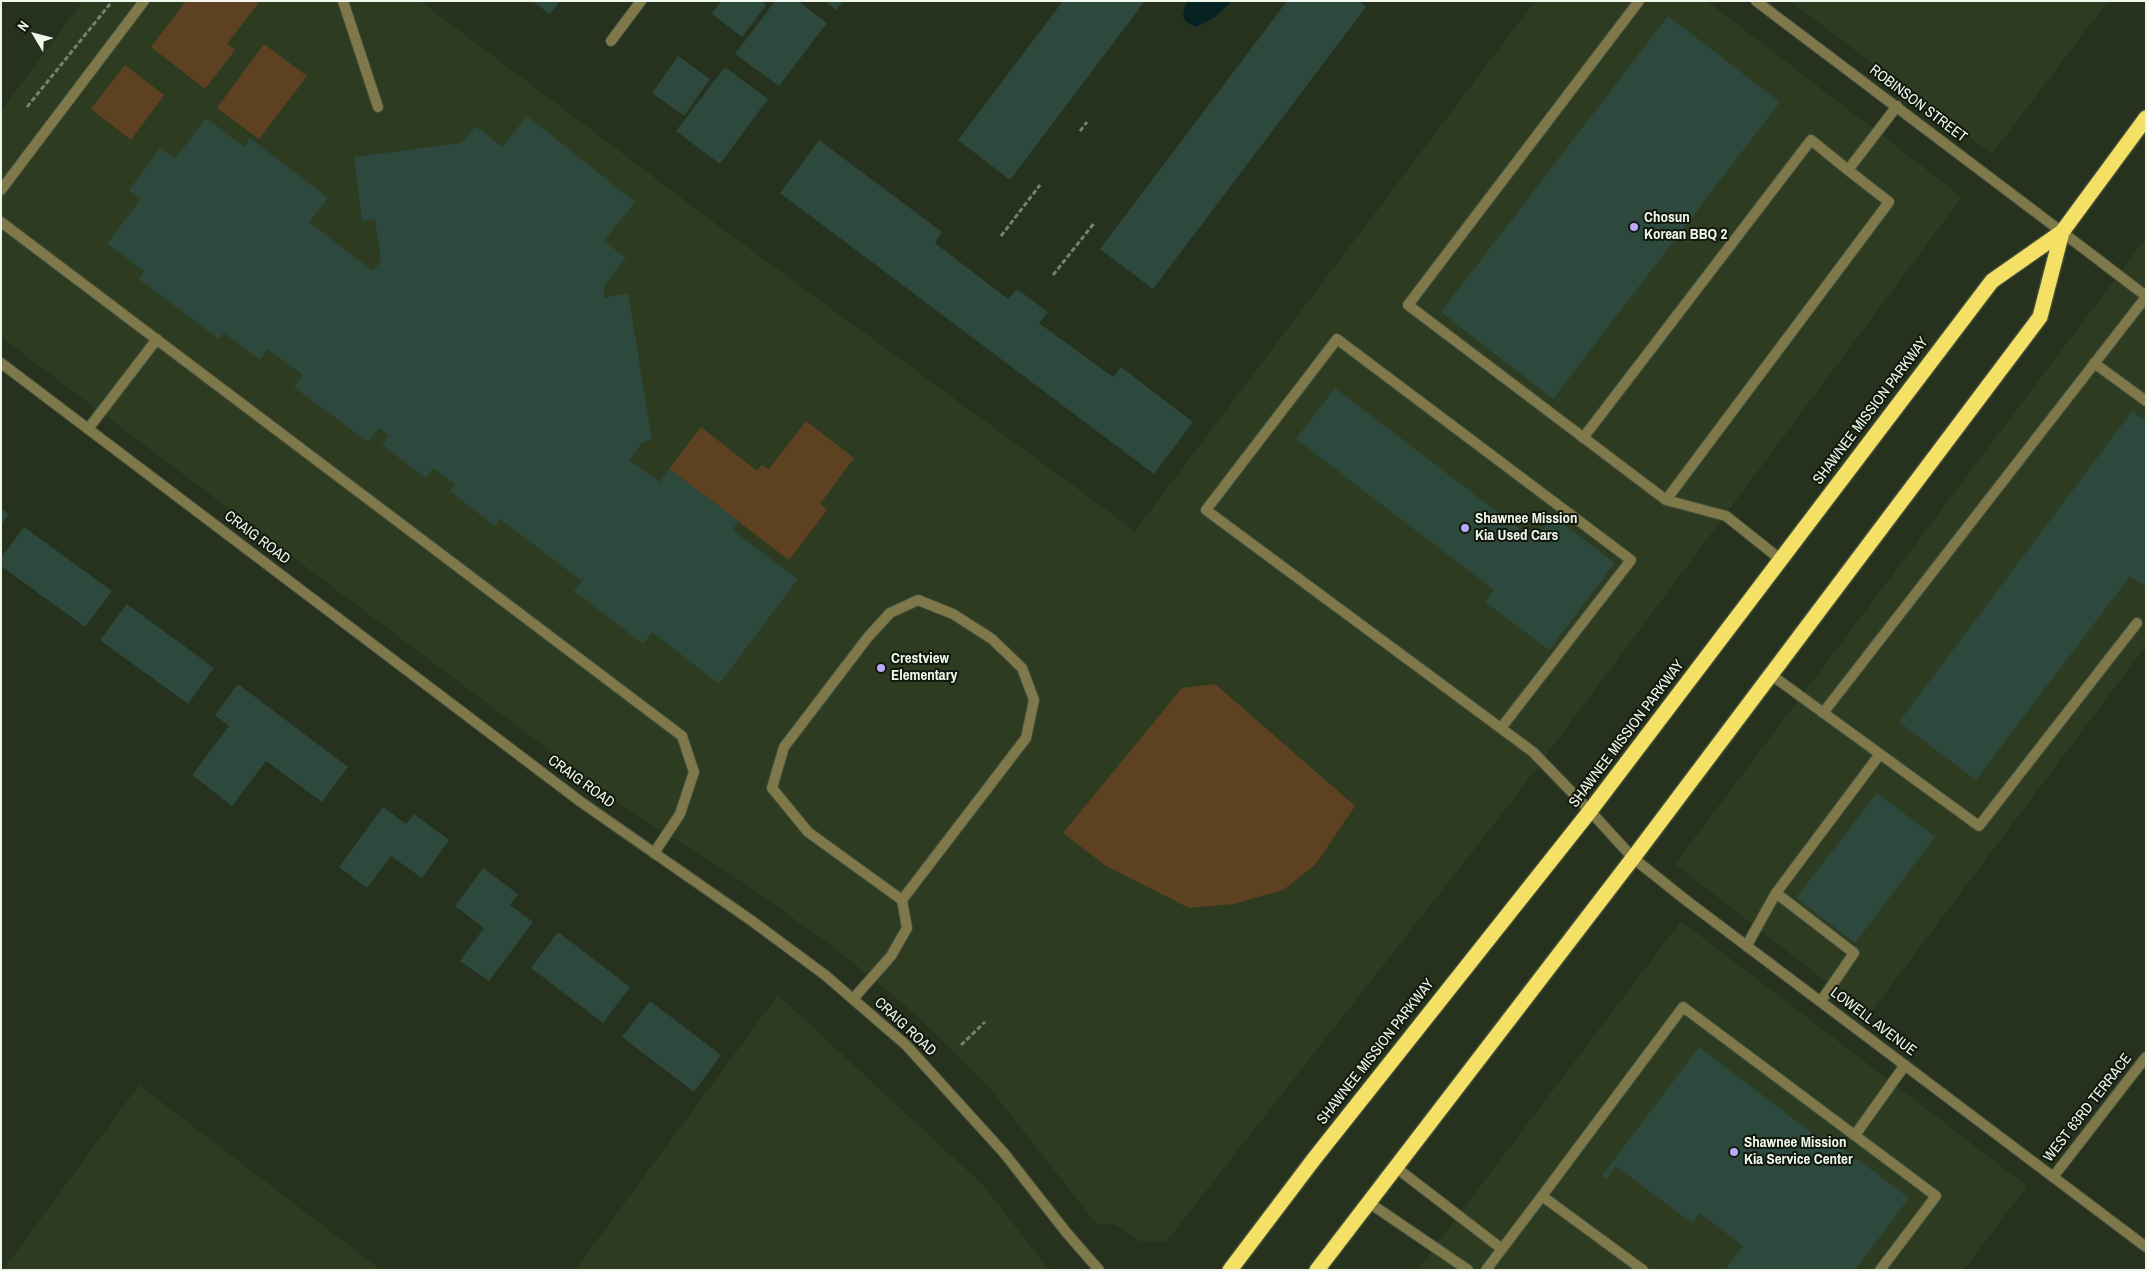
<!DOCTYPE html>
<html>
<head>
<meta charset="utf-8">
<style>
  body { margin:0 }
  #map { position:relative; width:2147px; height:1271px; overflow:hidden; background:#26321d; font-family:"Archivo Narrow",sans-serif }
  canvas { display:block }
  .frame { position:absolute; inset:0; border:2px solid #eef7e9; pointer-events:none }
  .north { position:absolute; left:10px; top:10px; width:50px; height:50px; -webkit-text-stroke:4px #12180e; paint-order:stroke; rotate:307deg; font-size:14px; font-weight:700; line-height:20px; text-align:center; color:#eef7e9 }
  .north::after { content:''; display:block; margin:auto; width:18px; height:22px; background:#eef7e9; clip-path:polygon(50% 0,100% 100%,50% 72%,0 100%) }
</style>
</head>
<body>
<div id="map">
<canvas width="2147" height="1271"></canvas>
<div class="frame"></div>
<div class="north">N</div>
</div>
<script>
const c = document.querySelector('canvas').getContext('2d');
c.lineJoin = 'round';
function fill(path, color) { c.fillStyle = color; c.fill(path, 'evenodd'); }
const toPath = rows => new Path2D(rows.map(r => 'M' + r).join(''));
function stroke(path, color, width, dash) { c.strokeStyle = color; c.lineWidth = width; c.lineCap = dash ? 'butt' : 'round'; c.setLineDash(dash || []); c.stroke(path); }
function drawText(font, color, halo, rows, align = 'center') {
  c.font = font + ' "Archivo Narrow",sans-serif'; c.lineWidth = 4; c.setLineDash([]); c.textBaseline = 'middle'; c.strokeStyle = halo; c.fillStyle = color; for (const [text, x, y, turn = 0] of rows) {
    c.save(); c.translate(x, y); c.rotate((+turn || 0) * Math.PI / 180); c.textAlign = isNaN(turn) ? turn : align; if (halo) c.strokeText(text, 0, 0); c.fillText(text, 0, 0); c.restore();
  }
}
const built = toPath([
  [83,1,420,1,728,233,1135,531,1535,1,1707,1,1962,197,1509,805,1165,1243,1139,1241,1115,1225,1096,1223,991,1090,920,1018,840,952,743,882,630,811,1,337,1,111],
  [1790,1,2108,1,1992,154],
  [2146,238,2146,646,1869,1015,1675,864],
  [1681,921,2027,1186,1964,1270,1417,1270],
  [778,995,984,1186,1049,1270,575,1270],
  [139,1085,381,1270,3,1270]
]);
const green = toPath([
  [186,1,259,2,227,44,235,50,205,89,151,47],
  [264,44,307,76,259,139,217,108],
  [125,65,164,95,131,140,91,109],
  [806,421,854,458,820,504,827,510,789,560,669,469,701,427,757,471,762,465,769,469],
  [1215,684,1355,806,1315,865,1283,890,1233,904,1189,908,1106,866,1063,833,1182,688]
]);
const water = toPath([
  [1188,1,1232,1,1214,18,1196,27,1186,22,1183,16,1185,6]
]);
const building = toPath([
  [532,1,560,1,550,14],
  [721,1,761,1,766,5,742,37,712,14],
  [775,1,798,1,827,23,779,86,735,54],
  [825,1,843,1,836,10],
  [1063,1,1145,1,1010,180,958,140],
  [1287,1,1359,1,1366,7,1153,289,1100,249],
  [1668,16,1780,102,1553,399,1441,312],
  [678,56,710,79,684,116,652,93],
  [725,67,768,99,720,164,676,131],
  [527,116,635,202,604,241,626,258,605,284,604,298,628,293,652,440,643,442,629,460,660,482,669,469,739,521,732,530,798,579,719,684,652,632,643,644,574,591,582,581,500,519,495,526,450,491,455,484,433,468,426,478,382,445,389,436,379,428,368,442,294,387,303,375,268,349,260,360,224,333,219,339,139,279,144,271,107,244,141,199,129,190,160,148,175,159,206,118,244,147,250,138,328,198,309,222,373,271,381,261,375,219,362,221,354,157,461,143,476,126,502,147],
  [819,140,942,232,935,243,1008,299,1017,289,1048,312,1039,323,1113,377,1121,367,1193,422,1154,474,780,193],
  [1335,388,1534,540,1553,516,1615,563,1549,650,1485,602,1494,590,1296,439],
  [2132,411,2146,421,2146,587,2130,576,1976,780,1899,722],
  [1,508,9,514,1,525],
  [24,527,112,591,85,627,1,566,1,558],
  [127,604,214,668,188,704,100,640],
  [238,684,348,767,322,802,266,761,232,806,192,775,229,726,215,715],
  [1877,793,1935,837,1855,943,1796,898],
  [383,807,406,824,414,814,449,840,422,878,391,856,367,888,339,867],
  [483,868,518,894,510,905,533,922,489,981,460,961,484,928,455,906],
  [558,932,630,987,603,1023,531,968],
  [650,1001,721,1055,694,1092,622,1037],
  [1699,1047,1820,1139,1824,1134,1909,1198,1855,1270,1725,1270,1743,1246,1700,1213,1692,1223,1616,1166,1606,1179,1602,1176]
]);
const path = toPath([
  [27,107,110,4],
  [1080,131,1087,122],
  [1001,236,1040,185],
  [1053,275,1095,222],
  [961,1045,985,1022]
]);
const lane = toPath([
  [343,1,378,107],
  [1639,1,1408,305,1666,500,1726,516,1780,559],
  [1,190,144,1],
  [1,222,682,736,694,772,680,814,654,853],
  [2062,232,2146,296],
  [2094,363,2146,401],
  [88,429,157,339],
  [1583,438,1811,140,1848,170,1897,106],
  [1666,500,1889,202,1848,170],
  [1770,674,1979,826,2137,623],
  [1823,713,2146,297],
  [1501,728,1631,560,1337,339,1206,510,1533,752,1590,811],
  [1776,893,1854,953,1821,1001],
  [1747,945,1776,893,1880,754],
  [853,999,891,956,907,928,902,900,808,832,772,788,784,747,868,637,890,613,918,600,953,614,992,639,1022,668,1034,700,1026,738,902,900],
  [1855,1135,1905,1065],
  [1394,1166,1502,1249],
  [1542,1196,1683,1007,1936,1196,1880,1270],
  [1368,1202,1468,1270],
  [1486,1270,1542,1196,1643,1270]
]);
const street = toPath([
  [1756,1,2062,232],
  [611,41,641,1],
  [1,363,581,802,752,921,825,975,906,1045,1004,1153,1066,1232,1099,1270],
  [1590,811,1633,858,1687,901,2146,1247],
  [2053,1177,2146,1057]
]);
const highway = toPath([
  [1230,1270,1314,1159,1590,811,1992,281,2062,232,2146,118],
  [1317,1270,1633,858,2040,317,2062,232]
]);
const markers = [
  [1634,227,5,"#baaaf7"],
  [1465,528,5,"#baaaf7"],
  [881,668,5,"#baaaf7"],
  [1734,1152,5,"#baaaf7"]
];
const streetNames = [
  ["ROBINSON STREET",1918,104,37],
  ["SHAWNEE MISSION PARKWAY",1871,411,-53],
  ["CRAIG ROAD",257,538,37],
  ["SHAWNEE MISSION PARKWAY",1627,734,-53],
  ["CRAIG ROAD",581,782,36],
  ["LOWELL AVENUE",1873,1022,37],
  ["CRAIG ROAD",905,1027,43],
  ["SHAWNEE MISSION PARKWAY",1376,1052,-52],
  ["WEST 63RD TERRACE",2088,1108,-52]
];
const poiNames = [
  ["Chosun",1644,218],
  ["Korean BBQ 2",1644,235],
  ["Shawnee Mission",1475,519],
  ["Kia Used Cars",1475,536],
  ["Crestview",891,659],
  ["Elementary",891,676],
  ["Shawnee Mission",1744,1143],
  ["Kia Service Center",1744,1160]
];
fill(built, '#2d3c21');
fill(green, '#5d4121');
fill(water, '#062223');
fill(building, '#2d483c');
stroke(lane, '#424e3a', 12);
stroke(street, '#424e3a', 12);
stroke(highway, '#424e3a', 18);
stroke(path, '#76816e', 3, [5, 2.5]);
stroke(lane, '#7f784b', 10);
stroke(street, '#7f784b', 10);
stroke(highway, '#f3e065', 15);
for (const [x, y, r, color] of markers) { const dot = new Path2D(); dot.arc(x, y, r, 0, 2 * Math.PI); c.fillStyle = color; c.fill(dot); stroke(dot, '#12180e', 2); }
drawText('15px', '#eef7e9', '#12180e', streetNames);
drawText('bold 15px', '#eef7e9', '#12180e', poiNames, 'left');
</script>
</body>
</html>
